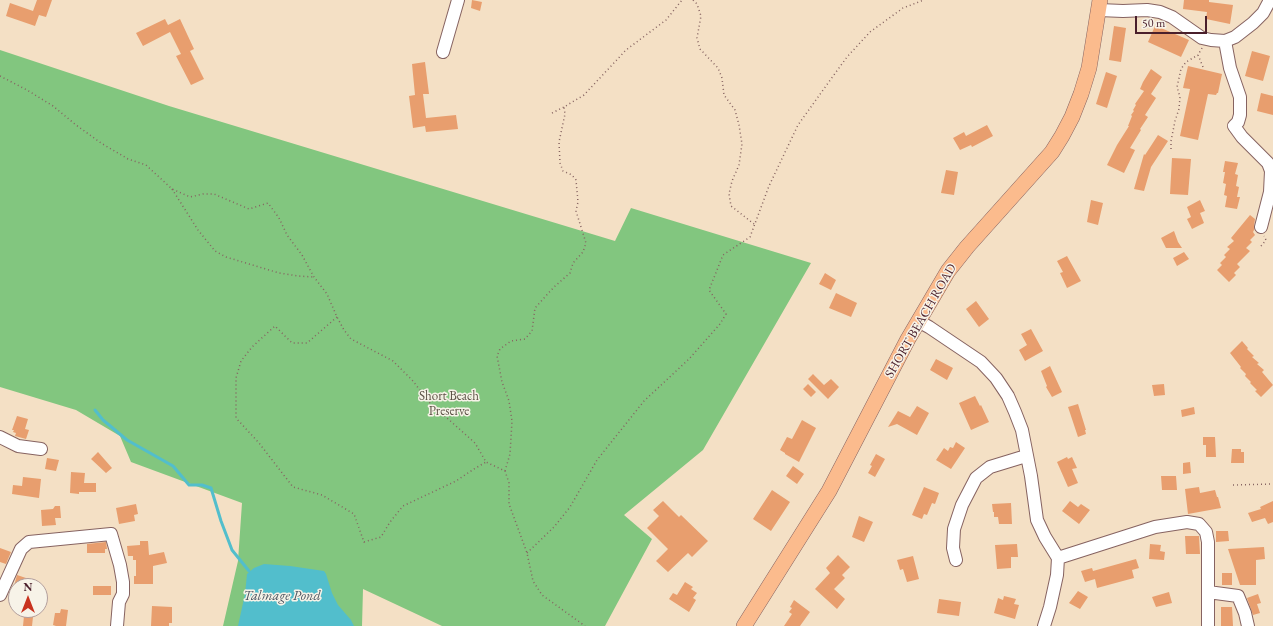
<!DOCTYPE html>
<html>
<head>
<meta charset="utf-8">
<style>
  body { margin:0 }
  #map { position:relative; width:1273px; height:626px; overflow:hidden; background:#f4e0c5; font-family:"EB Garamond",serif }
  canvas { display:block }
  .north { position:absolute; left:8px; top:578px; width:40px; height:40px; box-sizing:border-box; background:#f7f3e8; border:1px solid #b29e9c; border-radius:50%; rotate:0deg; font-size:11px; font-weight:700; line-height:16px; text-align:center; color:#4a1f2b }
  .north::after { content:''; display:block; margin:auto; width:14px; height:18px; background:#c8321e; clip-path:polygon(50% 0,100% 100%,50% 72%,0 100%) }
  .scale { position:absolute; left:1135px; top:16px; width:72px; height:18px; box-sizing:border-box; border:2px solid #4a1f2b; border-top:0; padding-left:5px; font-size:12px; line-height:14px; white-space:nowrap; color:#4a1f2b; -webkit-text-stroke:3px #f7f3e8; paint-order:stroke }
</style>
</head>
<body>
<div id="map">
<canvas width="1273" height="626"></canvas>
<div class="north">N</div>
<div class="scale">50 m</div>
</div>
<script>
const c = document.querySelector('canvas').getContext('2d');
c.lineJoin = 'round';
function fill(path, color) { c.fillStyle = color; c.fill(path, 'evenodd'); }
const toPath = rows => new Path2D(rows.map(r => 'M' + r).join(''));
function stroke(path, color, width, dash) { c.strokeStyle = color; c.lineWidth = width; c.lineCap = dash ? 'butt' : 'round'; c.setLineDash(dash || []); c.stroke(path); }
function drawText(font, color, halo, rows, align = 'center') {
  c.font = font + ' "EB Garamond",serif'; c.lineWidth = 3; c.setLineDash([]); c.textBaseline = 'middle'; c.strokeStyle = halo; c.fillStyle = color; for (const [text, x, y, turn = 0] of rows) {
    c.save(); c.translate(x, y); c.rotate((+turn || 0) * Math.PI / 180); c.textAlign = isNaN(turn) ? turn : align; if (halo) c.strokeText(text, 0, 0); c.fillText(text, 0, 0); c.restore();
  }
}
const green = toPath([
  [0,50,169,106,615,241,631,208,811,263,703,450,624,515,652,539,605,626,442,626,363,589,362,626,223,626,238,561,242,503,131,462,120,436,76,410,0,387]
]);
const water = toPath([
  [264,564,290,566,324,571,326,574,332,593,338,605,351,620,354,626,238,626,245,594,247,574,254,568]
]);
const stream = toPath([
  [95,410,103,420,127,440,173,466,189,485,202,485,211,488,221,521,232,550,249,571]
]);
const building = toPath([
  [37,0,52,0,46,17,39,15,35,26,6,16,10,3,33,11],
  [472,0,482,2,480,11,471,8],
  [1184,0,1209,0,1209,2,1233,5,1230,24,1206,19,1207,12,1183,9],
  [165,19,168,25,180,19,194,49,190,51,204,79,191,85,176,56,181,54,170,32,143,46,136,33],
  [1114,26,1126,28,1121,62,1109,60],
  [1155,26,1160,29,1161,28,1189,40,1181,57,1148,42],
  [1252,51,1270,56,1263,81,1245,76],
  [425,62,429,94,423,94,426,118,456,115,458,129,426,132,425,126,413,128,409,96,415,95,412,64],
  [1188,66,1222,74,1218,93,1217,93,1216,95,1208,94,1198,140,1180,136,1190,89,1183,88],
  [1151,69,1162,77,1151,94,1156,98,1145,115,1148,117,1140,129,1141,130,1130,148,1135,150,1124,173,1107,165,1117,145,1129,126,1128,126,1132,116,1131,115,1134,111,1133,110,1136,105,1135,104,1144,91,1140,89,1143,82],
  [1106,72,1117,76,1107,108,1096,104],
  [1261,93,1273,96,1273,115,1257,111],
  [987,125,993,136,972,147,971,145,960,150,953,138,964,132,966,136],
  [1158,135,1168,141,1151,167,1144,191,1134,189,1144,154,1145,155],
  [1172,158,1191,159,1188,195,1170,194],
  [1225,161,1238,163,1235,174,1238,175,1236,186,1239,187,1237,197,1240,197,1237,209,1225,207,1227,196,1224,195,1226,184,1223,183,1225,172,1223,172],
  [946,170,958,172,954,195,941,193],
  [1091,200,1103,203,1098,225,1087,222],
  [1200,200,1205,211,1200,213,1204,223,1192,229,1187,219,1191,217,1187,207],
  [1250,215,1255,219,1254,226,1254,230,1253,232,1255,235,1250,240,1252,242,1246,248,1250,251,1237,264,1240,267,1234,273,1236,275,1229,282,1217,270,1222,265,1220,263,1226,257,1224,255,1230,249,1227,247,1234,241,1231,238],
  [1174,231,1178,242,1182,248,1166,248,1161,238],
  [1184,252,1189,259,1177,266,1173,258],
  [1067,256,1081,281,1067,288,1060,273,1063,272,1057,261],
  [825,273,836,280,831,290,819,284],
  [836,293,857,303,851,317,829,308],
  [976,301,989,319,979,327,966,309],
  [1031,329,1043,351,1025,361,1019,350,1027,345,1021,334],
  [1242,341,1248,348,1247,349,1254,356,1252,357,1259,363,1257,364,1264,370,1262,372,1273,385,1261,397,1255,391,1257,390,1250,383,1251,382,1245,376,1246,374,1240,368,1241,367,1230,353],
  [936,359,953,368,947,380,930,370],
  [1050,366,1062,392,1052,397,1046,387,1047,386,1041,371],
  [813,374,824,385,831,379,839,387,828,399,808,379],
  [808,384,816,392,811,397,803,389],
  [1164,384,1165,395,1154,396,1152,385],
  [975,396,980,406,981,405,989,422,971,430,959,403],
  [1078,404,1086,430,1085,430,1086,434,1078,437,1068,407],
  [917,406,929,413,917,435,897,424,888,427,898,411,910,417],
  [1194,407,1195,414,1182,417,1181,410],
  [17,416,28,419,25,429,29,430,26,439,15,436,16,433,13,432,14,430,12,430],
  [802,420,816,428,799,462,785,454,785,453,780,450,787,437,792,439],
  [1203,437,1215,437,1216,457,1206,457,1206,445,1203,445],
  [956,442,965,448,951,469,936,460,944,448,948,451,950,447,953,448],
  [1232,449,1241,449,1241,452,1244,452,1244,463,1231,463],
  [98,452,112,468,106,473,91,459],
  [876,454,885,459,875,477,868,473,872,466,870,465],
  [1067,457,1068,459,1072,457,1077,468,1072,469,1078,483,1068,487,1057,462],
  [47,458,59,460,56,471,45,469],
  [1190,462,1191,473,1183,474,1183,463],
  [793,466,804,474,797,484,786,476],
  [71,472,85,473,84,483,96,483,96,492,79,492,79,494,70,493],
  [1161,476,1176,476,1177,490,1162,490],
  [23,477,41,479,39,498,12,494,13,485,22,486],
  [924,487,939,493,935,504,932,503,927,515,924,514,922,519,912,515],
  [1199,487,1200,493,1215,490,1217,497,1218,497,1221,508,1188,514,1185,489],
  [772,490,790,502,771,531,753,519],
  [663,501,679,517,681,515,708,541,692,557,688,553,668,572,656,561,668,549,647,528,659,516,653,510],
  [1070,501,1078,507,1081,504,1090,510,1079,524,1062,511],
  [1273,501,1273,522,1268,524,1265,518,1252,522,1248,513,1261,509,1260,507],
  [1011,503,1012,524,999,524,998,517,994,517,994,512,993,512,992,504],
  [136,504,138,514,134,515,135,521,119,524,116,508],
  [55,506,60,506,61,518,55,518,56,525,42,526,41,510,53,509],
  [859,516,873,522,864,542,852,537],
  [1216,531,1228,531,1229,541,1216,542],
  [1185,536,1199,536,1200,554,1186,554],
  [140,541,148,541,149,555,164,552,167,563,153,566,153,584,134,584,134,576,136,576,136,560,133,560,133,556,128,556,127,546,140,545],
  [106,542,107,549,105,549,105,553,87,553,87,544],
  [1017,544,1018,557,1011,557,1011,568,997,569,995,545],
  [1150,544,1161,545,1160,551,1165,552,1164,560,1149,559],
  [1264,547,1265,559,1256,560,1256,585,1240,585,1228,549],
  [0,548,11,552,6,564,0,562],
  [838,555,850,567,842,575,845,578,834,589,845,599,837,609,815,589,830,573,826,568],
  [913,556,919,579,907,582,903,569,900,570,897,560],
  [1136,559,1139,568,1132,570,1134,578,1097,588,1095,579,1085,582,1081,571,1092,568,1093,571],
  [1222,573,1232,573,1232,585,1222,585],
  [17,575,32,580,30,586,14,586],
  [685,582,693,587,691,589,697,593,693,598,696,600,689,612,669,599,673,593,677,595],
  [93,586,111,586,111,595,93,595],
  [1078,591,1088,597,1080,609,1069,603],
  [1169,592,1172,603,1156,607,1152,597],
  [1258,594,1261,603,1257,604,1260,613,1253,615,1247,598],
  [1004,596,1016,599,1014,604,1019,605,1015,619,994,613,998,598,1003,600],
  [939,599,961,602,959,616,937,613],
  [794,600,810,612,800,626,784,626,792,614,789,612,792,608,790,607],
  [152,606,172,607,172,623,169,623,169,626,151,626],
  [1221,607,1232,607,1233,626,1221,626],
  [61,609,68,610,66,626,56,626,53,625,55,613,60,613],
  [24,616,33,617,32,626,23,626]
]);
const path = toPath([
  [693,0,697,4,701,16,697,38,700,49,718,68,722,78,724,95,735,110,739,125,742,144,739,165,732,181,729,194,731,206,754,224],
  [1202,48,1198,55,1203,67],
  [0,76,27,90,53,106,76,125,101,143,128,159,146,165,172,189,190,197,203,194,214,194,249,209,268,203,279,218,287,235,302,255,314,277,327,294,337,317,344,330,351,339,393,361,413,381,428,401,475,443,486,462,505,471,509,483,509,504,527,553,533,581,542,595,585,626],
  [552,113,564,107],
  [1171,149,1171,141,1175,121,1179,109,1180,97,1177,87,1181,69,1186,62,1198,55],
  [172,189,198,230,215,251,226,257,279,273,298,276,314,277],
  [1261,246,1266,240,1264,236],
  [337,317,307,343,292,343,275,326,252,347,241,361,236,378,236,418,259,443,293,487,322,495,354,514,364,542,381,537,390,522,403,506,456,481,474,469,486,462],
  [505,471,510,454,512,421,509,401,502,382,497,356,500,349,511,341,525,339,532,331,535,308,554,287,570,273,573,263,583,252,586,243,576,211,578,202,576,180,572,175,563,171,560,163,559,142,565,114,564,107,584,95,626,50,666,20,682,0],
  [1233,485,1273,484],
  [527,553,554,527,570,507,597,460,644,401,689,359,720,324,726,314,709,290,723,255,750,237,769,186,798,125,831,79,847,57,870,32,903,8,924,0]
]);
const minor = toPath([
  [1099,10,1123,11,1147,10,1160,12,1172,17,1202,38,1211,40,1225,41,1235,37,1253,23,1263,13,1270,0],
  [1225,41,1230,68,1240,97,1240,115,1238,122,1234,126,1242,137,1268,163,1271,171,1270,192,1261,227],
  [443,52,458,0],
  [918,321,929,327,981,362,996,378,1008,396,1015,412,1022,430,1031,476,1037,520,1045,537,1058,558],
  [0,437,18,446,41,449],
  [1058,558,1155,527,1187,522,1199,524,1206,532,1208,542,1208,626],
  [956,560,953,548,954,529,962,505,976,478,990,467,1026,456],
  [1208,592,1238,596,1245,613,1248,626],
  [0,595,21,549,29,542,111,534,120,565,123,582,123,594,119,602,117,626],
  [1044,626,1050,607,1057,575,1058,558]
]);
const major = toPath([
  [744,626,829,491,908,339,948,271,967,247,1052,152,1062,136,1072,117,1081,94,1089,68,1100,0]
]);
const streetNames = [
  ["SHORT BEACH ROAD",921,321,-60]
];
const parkNames = [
  ["Short Beach",449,396],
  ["Preserve",449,411]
];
const waterNames = [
  ["Talmage Pond",282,596]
];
fill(green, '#82c67f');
fill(water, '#52becc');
stroke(stream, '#52becc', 3);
fill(building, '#e89e6e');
stroke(minor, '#866361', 14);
stroke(major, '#866361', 16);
stroke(path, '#866361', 1.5, [1, 3]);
stroke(minor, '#fff', 12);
stroke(major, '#fbbb8d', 15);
drawText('13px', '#4a1f2b', '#f7f3e8', streetNames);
drawText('13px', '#5b5144', '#f7f3e8', parkNames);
drawText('italic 14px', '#4d5763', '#f7f3e8', waterNames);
</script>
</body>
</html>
